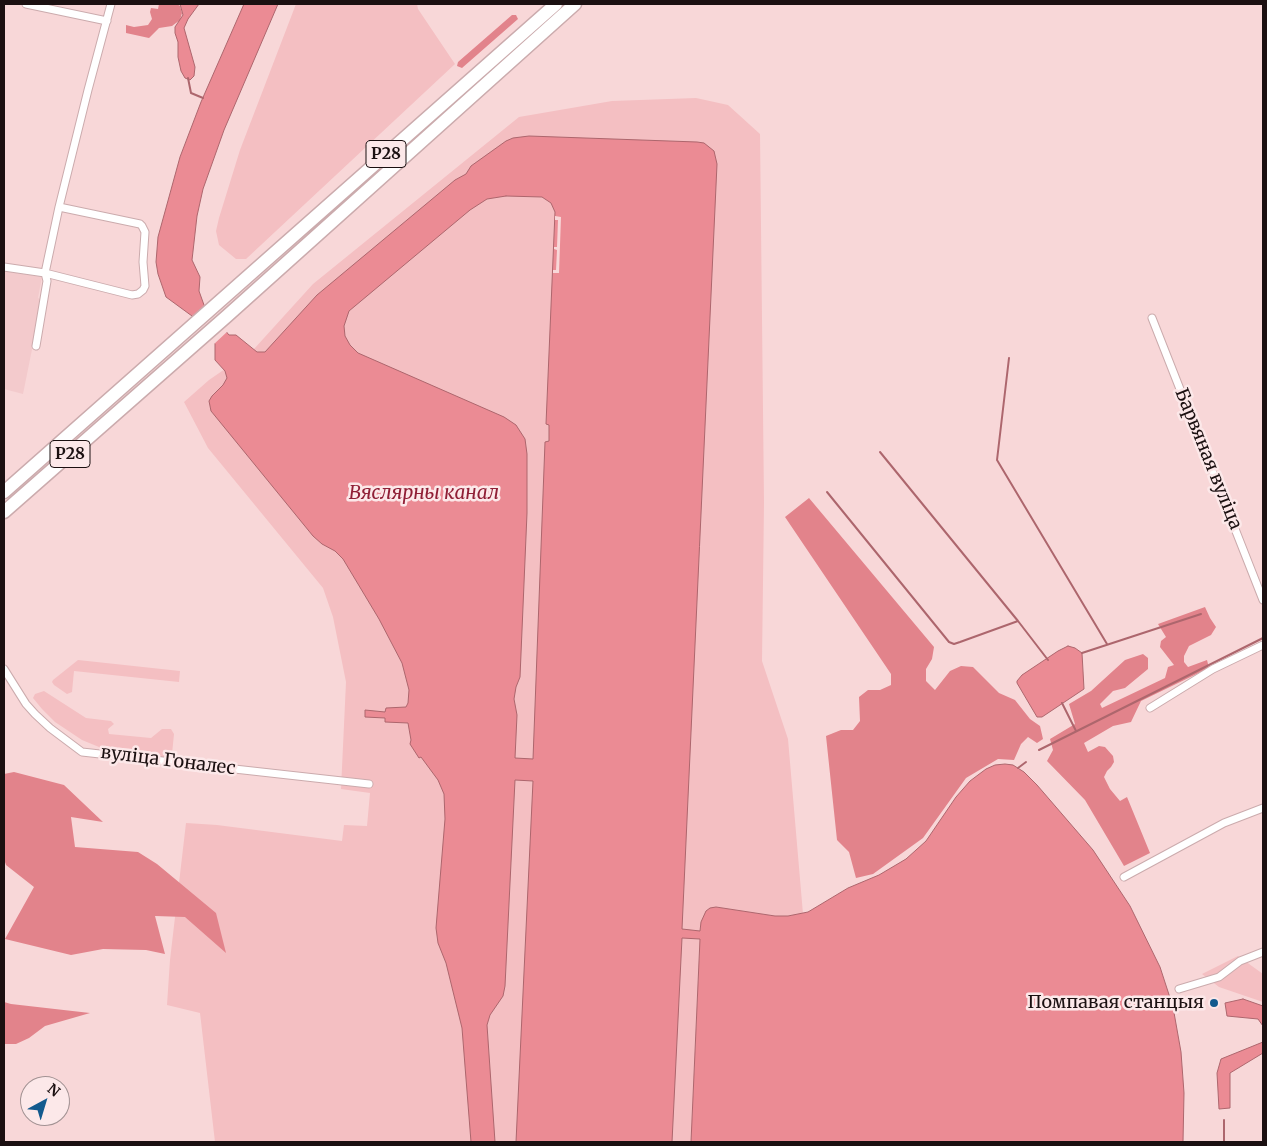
<!DOCTYPE html>
<html>
<head>
<meta charset="utf-8">
<style>
  body { margin:0 }
  #map { position:relative; width:1267px; height:1146px; overflow:hidden; background:#f8d7d8; font-family:Merriweather,serif }
  canvas { display:block }
  .frame { position:absolute; inset:0; border:5px solid #1b1011; pointer-events:none }
  .north { position:absolute; left:20px; top:1076px; width:50px; height:50px; box-sizing:border-box; background:#fce8e9; border:1px solid #a29293; border-radius:50%; rotate:39deg; font-size:14px; font-weight:700; line-height:20px; text-align:center; color:#1b1011 }
  .north::after { content:''; display:block; margin:auto; width:18px; height:22px; background:#135a8e; clip-path:polygon(50% 0,100% 100%,50% 72%,0 100%) }
</style>
</head>
<body>
<div id="map">
<canvas width="1267" height="1146"></canvas>
<div class="frame"></div>
<div class="north">N</div>
</div>
<script>
const c = document.querySelector('canvas').getContext('2d');
c.lineJoin = 'round';
function fill(path, color) { c.fillStyle = color; c.fill(path, 'evenodd'); }
const toPath = rows => new Path2D(rows.map(r => 'M' + r).join(''));
function stroke(path, color, width, dash) { c.strokeStyle = color; c.lineWidth = width; c.lineCap = dash ? 'butt' : 'round'; c.setLineDash(dash || []); c.stroke(path); }
function drawText(font, color, halo, rows, align = 'center') {
  c.font = font + ' Merriweather,serif'; c.lineWidth = 5; c.setLineDash([]); c.textBaseline = 'middle'; c.strokeStyle = halo; c.fillStyle = color; for (const [text, x, y, turn = 0] of rows) {
    c.save(); c.translate(x, y); c.rotate((+turn || 0) * Math.PI / 180); c.textAlign = isNaN(turn) ? turn : align; if (halo) c.strokeText(text, 0, 0); c.fillText(text, 0, 0); c.restore();
  }
}
const built = toPath([
  [4,271,42,277,38,298,42,300,23,394,4,389]
]);
const green = toPath([
  [296,4,417,4,418,9,455,64,246,259,236,259,219,245,216,231,219,218,240,150],
  [696,98,728,105,760,134,764,503,762,661,788,739,803,914,788,916,775,916,716,907,701,922,691,1142,215,1142,200,1013,167,1005,170,960,186,823,217,825,342,841,344,825,367,826,370,793,341,789,346,682,333,617,323,588,208,448,184,402,209,380,254,349,313,284,519,117,612,101],
  [78,660,180,671,179,682,74,671,72,692,67,694,54,685,52,682,53,680],
  [44,691,86,718,111,721,114,724,108,729,109,734,151,738,162,729,171,729,174,734,172,754,165,759,100,749,99,747,82,740,55,722,42,709,33,698,35,694],
  [1238,956,1263,974,1263,1002,1219,987,1202,974]
]);
const forest = toPath([
  [159,4,177,4,180,6,182,13,180,20,172,26,159,28,149,38,126,33,126,25,134,27,148,25,152,19,150,12,151,8,158,9],
  [512,15,516,15,518,19,462,68,457,66,458,62],
  [809,498,934,647,932,659,926,669,926,681,935,690,950,671,961,666,973,667,999,693,1015,700,1030,719,1040,726,1043,739,1037,743,1028,737,1021,744,1014,760,998,759,966,778,923,838,873,874,856,878,849,852,837,840,826,736,841,730,853,730,860,721,859,697,868,690,880,690,891,685,891,674,785,517],
  [1205,607,1210,618,1216,627,1211,635,1189,646,1184,656,1184,662,1188,667,1207,660,1209,668,1141,701,1131,722,1113,726,1084,743,1088,752,1099,746,1105,747,1113,756,1114,762,1111,767,1107,771,1104,777,1110,789,1120,801,1127,797,1150,853,1124,866,1085,800,1047,761,1053,750,1050,739,1075,724,1069,704,1091,691,1125,660,1143,654,1148,658,1148,669,1125,688,1113,691,1100,704,1102,708,1165,678,1168,667,1174,665,1160,647,1161,641,1166,637,1158,624],
  [14,772,64,785,103,822,71,817,75,847,138,852,157,864,216,913,226,953,185,917,155,916,165,954,146,950,103,949,71,955,5,939,34,887,6,865,4,859,5,816,4,813,4,774],
  [4,1002,11,1004,90,1013,45,1026,29,1038,16,1044,4,1044]
]);
const water = toPath([
  [180,4,199,4,188,19,184,28,195,67,194,76,190,80,185,78,181,71,178,57,178,42,175,33,175,27,183,15,180,4],
  [244,4,278,4,224,130,203,189,197,216,192,260,200,277,199,291,204,305,229,335,236,335,257,352,265,352,317,295,455,180,466,174,471,166,506,141,513,138,529,136,697,142,704,143,714,151,717,164,682,929,700,931,701,922,706,911,710,908,716,907,775,916,788,916,808,912,848,888,879,875,906,859,926,841,956,797,970,781,986,769,995,765,1005,764,1013,765,1024,772,1037,785,1093,850,1130,906,1160,967,1173,1007,1181,1052,1184,1093,1183,1142,691,1142,700,939,682,938,672,1142,516,1142,533,781,515,780,505,986,503,996,490,1015,487,1025,495,1142,471,1142,462,1028,446,963,438,943,436,928,445,819,444,794,438,780,421,757,419,758,410,744,411,740,408,723,385,722,385,718,365,717,365,710,385,712,386,708,406,707,408,703,409,690,402,663,379,619,343,559,335,551,322,544,313,536,211,411,209,401,212,396,223,385,227,378,225,371,215,360,215,344,192,316,166,297,158,274,156,262,158,237,180,157,201,102,244,4],
  [506,196,542,197,551,203,555,212,546,424,549,425,549,441,545,442,533,759,515,758,517,715,514,699,516,687,520,677,527,513,527,454,525,439,516,425,504,417,358,353,350,345,345,336,344,326,349,311,470,210,487,199,506,196],
  [1068,646,1075,648,1082,653,1084,689,1042,717,1037,717,1017,683,1017,681,1022,675,1058,651,1068,646],
  [1243,999,1263,1006,1263,1026,1258,1019,1227,1016,1225,1003,1243,999],
  [1263,1042,1263,1053,1230,1073,1230,1108,1219,1109,1217,1073,1221,1059,1263,1042]
]);
const pier = toPath([
  [555,216,561,217,559,273,553,273,553,270,556,270,557,250,554,249,554,247,557,247,558,220,555,220],
  [207,306,228,331,213,345,193,320]
]);
const stream = toPath([
  [188,78,191,93,203,98],
  [1009,358,997,460,1107,644],
  [880,452,1018,621,1048,660],
  [827,492,949,642,954,644,960,642,1018,621],
  [1082,653,1201,614],
  [1062,703,1076,731],
  [1039,750,1263,638],
  [1018,768,1026,762],
  [1224,1120,1224,1142]
]);
const street = toPath([
  [26,4,107,21],
  [4,267,45,273,132,295,138,294,143,290,145,286,143,262,145,232,142,226,140,224,59,207],
  [1152,318,1263,600],
  [36,346,47,281,45,273,59,207,88,90,111,4],
  [4,669,26,704,35,714,50,728,82,752,369,784],
  [1150,708,1213,669,1263,645],
  [1124,877,1224,823,1263,808],
  [1179,989,1219,977,1240,961,1263,952]
]);
const highway = toPath([
  [4,492,556,4],
  [4,512,227,316,575,4]
]);
const markers = [
  [1214,1003,5,"#135a8e"]
];
const shields = [
  [386,154,40],
  [70,454,40]
];
const shieldNames = [
  ["Р28",386,154],
  ["Р28",70,454]
];
const streetNames = [
  ["Барвяная вуліца",1208,459,68],
  ["вуліца Гоналес",168,761,7]
];
const poiNames = [
  ["Помпавая станцыя",1204,1003]
];
const waterNames = [
  ["Вяслярны канал",424,494]
];
fill(built, '#f3cacc');
fill(green, '#f4bfc2');
fill(forest, '#e2838b');
fill(water, '#eb8b94');
stroke(water, '#ad666d', 1);
fill(pier, '#f8d7d8');
stroke(stream, '#ad666d', 2);
stroke(street, '#cbabad', 9);
stroke(highway, '#cbabad', 15);
stroke(street, '#fff', 7);
stroke(highway, '#fff', 12);
for (const [x, y, r, color] of markers) { const dot = new Path2D(); dot.arc(x, y, r, 0, 2 * Math.PI); c.fillStyle = color; c.fill(dot); stroke(dot, '#fce8e9', 2); }
for (const [x, y, w] of shields) { const box = new Path2D(); box.roundRect(x - w / 2, y - 13.5, w, 27, 4); c.fillStyle = '#fce8e9'; c.fill(box); stroke(box, '#1b1011', 1); }
drawText('bold 16px', '#1b1011', null, shieldNames);
drawText('18px', '#1b1011', '#fce8e9', streetNames);
drawText('18px', '#1b1011', '#fce8e9', poiNames, 'right');
drawText('italic 19px', '#901f36', '#fce8e9', waterNames);
</script>
</body>
</html>
